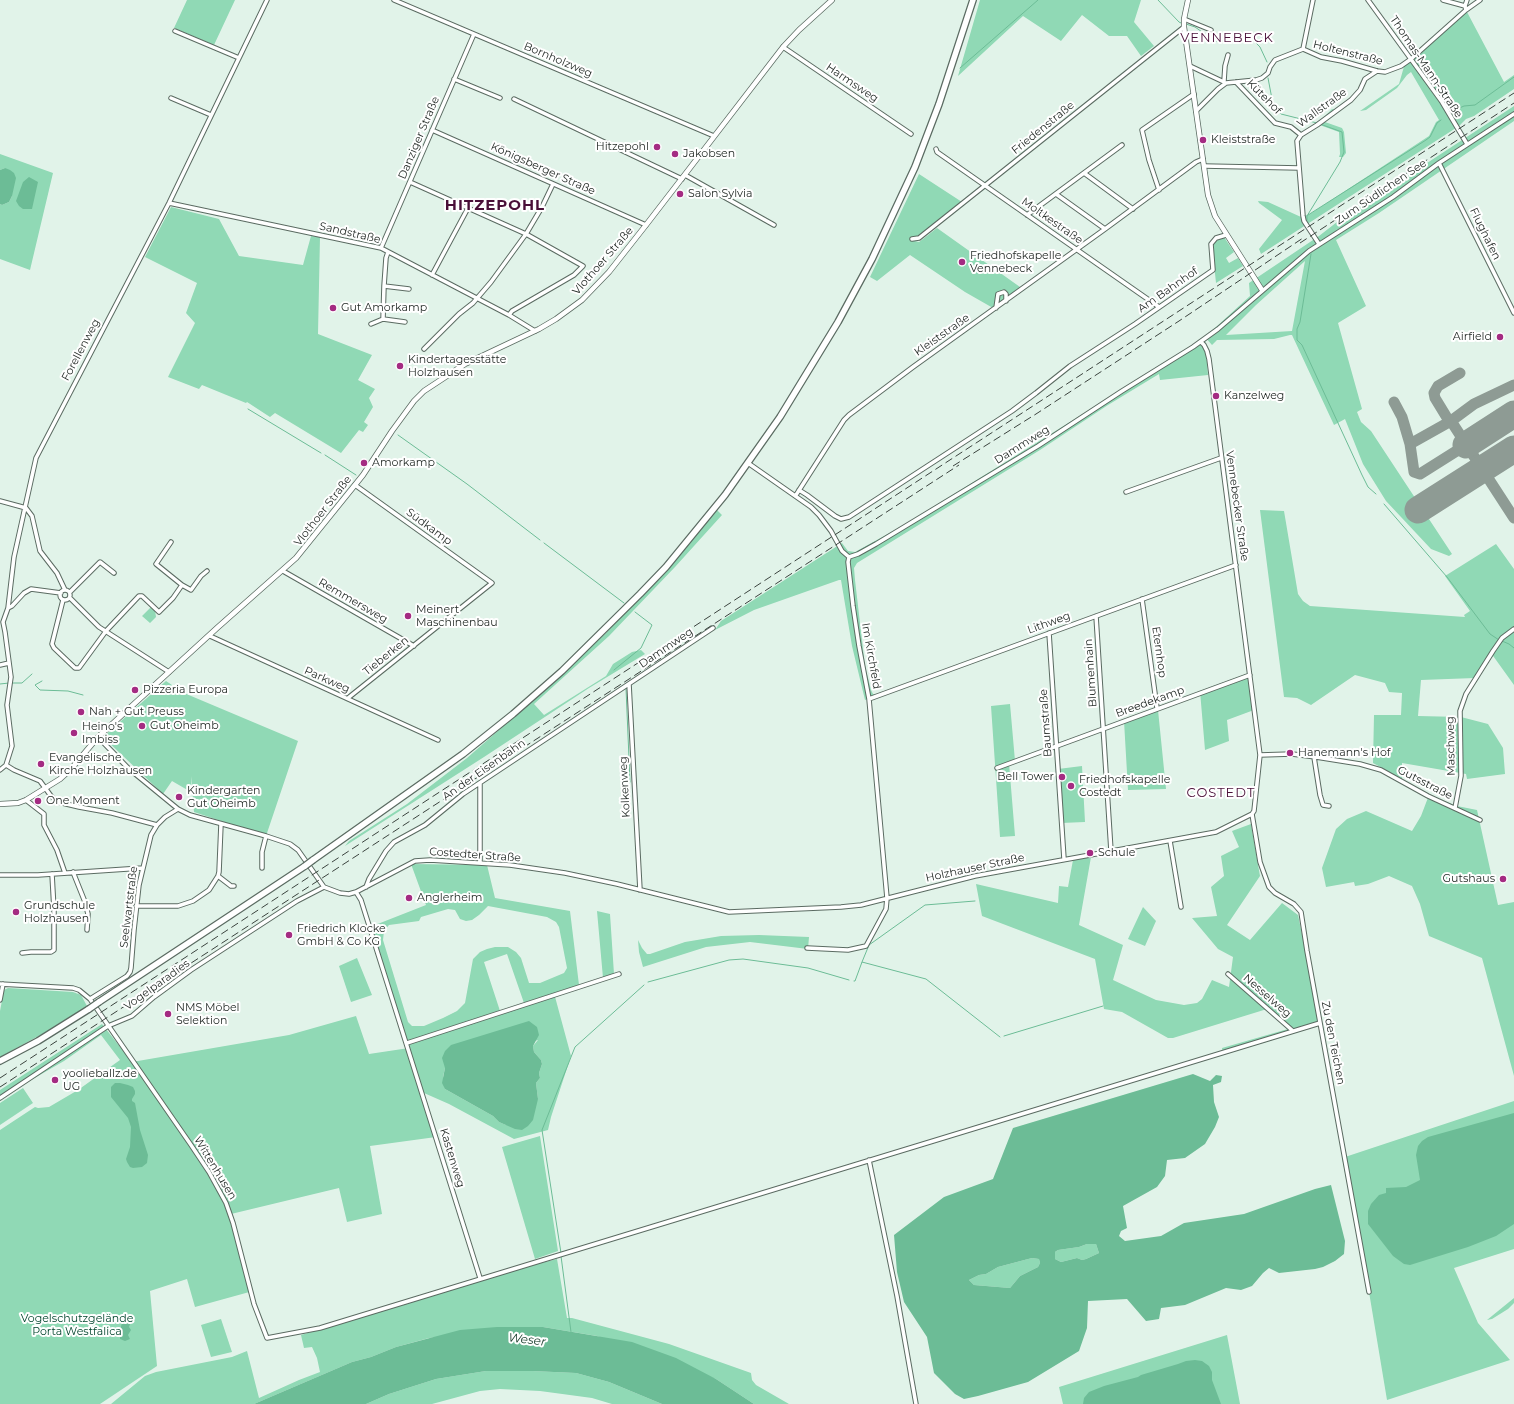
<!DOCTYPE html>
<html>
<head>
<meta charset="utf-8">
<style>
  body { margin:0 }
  canvas { display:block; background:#e1f3e9 }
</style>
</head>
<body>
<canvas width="1514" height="1404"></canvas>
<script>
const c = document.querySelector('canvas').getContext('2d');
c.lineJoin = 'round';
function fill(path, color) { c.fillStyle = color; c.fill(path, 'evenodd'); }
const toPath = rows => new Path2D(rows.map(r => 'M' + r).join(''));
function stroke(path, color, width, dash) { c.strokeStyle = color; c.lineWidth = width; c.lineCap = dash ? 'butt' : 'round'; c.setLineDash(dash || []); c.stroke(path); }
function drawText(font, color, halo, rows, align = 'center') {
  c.font = font + ' Montserrat,sans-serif'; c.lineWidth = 4; c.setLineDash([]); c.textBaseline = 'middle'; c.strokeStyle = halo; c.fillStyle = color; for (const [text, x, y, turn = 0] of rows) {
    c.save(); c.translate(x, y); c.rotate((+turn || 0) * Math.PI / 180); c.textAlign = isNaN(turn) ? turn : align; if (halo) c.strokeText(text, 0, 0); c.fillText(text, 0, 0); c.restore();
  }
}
const green = toPath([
  [187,0,235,0,214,45,174,28],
  [980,0,1141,0,1134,22,1154,46,1141,56,1127,36,1109,36,1082,15,1061,41,1023,16,958,76],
  [1467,12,1504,82,1514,75,1514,89,1474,116,1466,119,1459,126,1261,254,1259,249,1282,220,1259,203,1258,201,1268,202,1301,217,1310,214,1429,136,1436,122,1439,120,1411,72,1407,75,1397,88,1366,110,1360,111,1399,84,1405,63],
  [1514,106,1514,121,1379,213,1336,240,1366,306,1338,323,1362,409,1357,412,1361,422,1371,431,1452,554,1449,556,1431,549,1386,501,1363,464,1345,419,1334,425,1292,335,1290,335,1274,339,1217,340,1212,345,1205,337,1208,375,1160,380,1159,374,1108,405,1040,450,857,563,854,568,855,580,865,666,871,690,873,694,878,695,865,700,852,646,841,580,839,580,754,610,715,630,721,621,842,543,848,551,855,552,904,525,1194,345,1216,327,1250,296,1249,283,1319,236,1337,222],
  [1305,261,1292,331,1226,335,1256,305],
  [1332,109,1336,110,1325,122,1342,128,1344,132,1346,153,1343,157,1339,157,1340,154,1339,132,1317,124],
  [0,154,53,173,30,270,0,259,0,204,2,205,9,202,12,196,5,168,0,170],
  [919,174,962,202,915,241,919,242,937,228,1020,287,993,308,965,292,910,255,877,281,870,277],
  [171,207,219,219,239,256,303,265,311,236,320,237,318,334,372,355,358,380,375,389,369,398,373,407,364,422,368,425,363,432,359,430,341,453,275,413,270,417,247,402,246,403,202,385,199,389,168,377,195,323,186,313,197,283,145,257],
  [1224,237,1234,252,1226,258,1229,263,1238,258,1243,266,1216,283,1212,244,1216,238],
  [717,510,722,515,675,567,609,636,534,704,544,715,606,676,613,664,632,652,641,650,645,654,589,688,484,757,345,846,349,841,407,804,467,758,532,701,606,633,670,564],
  [1260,510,1284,511,1298,594,1303,601,1310,606,1465,617,1464,615,1470,611,1445,576,1496,544,1514,569,1514,685,1491,653,1475,678,1421,680,1418,716,1461,717,1488,724,1503,748,1505,774,1467,779,1466,774,1402,763,1402,779,1373,763,1374,715,1401,715,1402,693,1389,692,1385,683,1355,675,1311,705,1297,698,1284,697],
  [151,607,155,610,156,617,150,623,142,616],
  [1249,673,1254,710,1227,720,1229,741,1205,750,1200,691],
  [166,681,184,693,298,741,266,836,194,812,191,776,191,792,172,781,163,794,103,737],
  [1010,704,1015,761,1009,763,1015,836,1000,837,991,706],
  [1158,710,1166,789,1128,790,1124,721],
  [1082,766,1085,822,1061,823,1058,769],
  [1429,795,1457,806,1477,810,1498,905,1514,902,1514,1076,1482,958,1429,936,1420,904,1412,886,1389,876,1368,884,1355,886,1354,882,1326,887,1322,868,1336,829,1347,819,1366,811,1412,831,1421,816],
  [1251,824,1260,876,1227,925,1250,940,1282,903,1298,915,1321,1025,1223,1055,1222,1048,1288,1029,1267,1009,1173,1038,1168,1038,1122,1012,1104,1009,1095,959,982,916,976,884,1058,903,1059,886,1068,887,1073,860,1091,857,1079,925,1123,945,1113,980,1156,1000,1184,1005,1197,1003,1202,999,1212,980,1229,987,1233,957,1218,949,1192,918,1217,916,1211,887,1224,876,1221,856,1239,847,1232,831],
  [411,864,487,865,495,898,570,911,579,985,554,993,571,1056,551,1117,548,1130,514,1139,449,1104,424,1093,436,1137,370,1146,382,1214,347,1222,339,1188,231,1214,253,1291,195,1307,187,1279,150,1291,157,1366,100,1404,0,1404,0,1130,35,1107,38,1108,49,1107,78,1090,120,1060,101,1035,64,1061,0,1098,0,1090,102,1024,132,1062,289,1035,356,1016,369,1054,409,1048,370,927,426,905],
  [488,906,547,917,556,922,559,927,567,968,564,973,540,983,529,983,521,958,516,952,508,947,495,947,487,949,480,952,473,959,465,1003,457,1011,443,1018,424,1026,412,1026,408,1022,383,940,384,931,389,925,419,921,421,917,448,909,455,910,460,919,466,921,472,920,479,915],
  [507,954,524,1003,500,1011,484,962],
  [538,1040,533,1046,534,1052,541,1060,542,1064,539,1073,540,1078,536,1083,538,1099,506,1125,499,1122,493,1116,445,1089,443,1077,445,1068],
  [1143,907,1156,921,1145,946,1128,939],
  [597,911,610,914,614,974,603,978],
  [759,935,809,937,808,949,750,942,706,947,643,967,639,952,638,940,642,948,647,954,650,954,685,942,721,936],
  [357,958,372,995,351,1002,339,966],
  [8,988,73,992,81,995,87,1006,44,1033,0,1057,0,1011,4,990],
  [23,1088,33,1103,0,1125,0,1103],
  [1514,1101,1514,1249,1454,1268,1478,1323,1510,1360,1387,1400,1369,1292,1342,1158],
  [540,1136,558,1251,535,1259,502,1147],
  [1087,1244,1096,1244,1099,1253,1086,1259,1082,1260,1077,1258,1061,1262,1055,1259,1055,1252,1058,1250,1079,1247],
  [1032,1258,1039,1259,1040,1263,1038,1267,1020,1276,1010,1288,974,1285,969,1280,979,1275,986,1274,998,1267],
  [557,1259,567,1318,572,1318,669,1344,751,1373,752,1380,756,1385,789,1404,754,1404,716,1379,597,1336,543,1327,429,1338,396,1347,371,1357,352,1362,254,1404,111,1404,145,1376,156,1372,232,1357,247,1351,259,1398,299,1380,320,1372,317,1358,312,1347,304,1348,301,1335,537,1264],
  [1514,1298,1514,1303,1508,1309,1492,1319,1487,1320],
  [221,1319,232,1352,211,1357,201,1325],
  [1227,1335,1240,1404,1063,1404,1059,1387],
  [486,1371,532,1371,576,1373,609,1382,662,1404,612,1404,592,1398,540,1391,500,1389,480,1391,432,1404,366,1404,389,1394,436,1379]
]);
const water = toPath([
  [5,168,10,170,14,173,16,178,12,196,9,202,2,205,0,204,0,170],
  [29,177,38,182,32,209,23,209,19,206,16,201,23,182],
  [529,1021,537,1027,539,1035,533,1046,534,1052,541,1060,542,1064,539,1073,540,1078,536,1083,538,1099,533,1120,528,1126,522,1130,515,1129,499,1122,493,1116,445,1089,442,1083,445,1068,442,1058,445,1051,451,1045],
  [1193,1074,1210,1081,1216,1075,1222,1076,1221,1082,1213,1085,1214,1102,1219,1117,1215,1127,1205,1144,1185,1158,1167,1160,1165,1176,1157,1187,1123,1206,1127,1228,1121,1231,1119,1236,1125,1241,1161,1236,1184,1223,1244,1214,1315,1189,1331,1185,1345,1241,1344,1254,1335,1261,1323,1267,1315,1269,1279,1273,1269,1268,1263,1273,1252,1286,1241,1290,1226,1288,1185,1305,1161,1308,1159,1319,1146,1321,1127,1299,1088,1301,1087,1328,1079,1351,1028,1382,978,1396,964,1399,955,1394,934,1373,927,1337,904,1302,897,1272,894,1235,944,1197,993,1179,1013,1128],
  [1087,1244,1096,1244,1099,1253,1086,1259,1082,1260,1077,1258,1061,1262,1055,1259,1055,1252,1058,1250,1079,1247],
  [1032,1258,1039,1259,1040,1263,1038,1267,1020,1276,1010,1288,974,1285,969,1280,979,1275,986,1274,998,1267],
  [115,1083,120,1083,128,1085,133,1087,135,1091,135,1094,132,1099,132,1101,135,1103,140,1130,148,1155,147,1163,142,1167,133,1168,130,1167,127,1162,126,1159,130,1147,131,1127,128,1118,111,1097,111,1087],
  [1514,1113,1514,1224,1496,1236,1468,1247,1410,1265,1404,1264,1393,1256,1368,1224,1368,1211,1371,1204,1379,1195,1386,1193,1386,1188,1406,1187,1420,1180,1416,1155,1418,1146,1422,1141,1428,1137],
  [126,1318,130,1324,129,1327,131,1330,128,1335,130,1339,125,1341,120,1339,120,1330,123,1319],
  [497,1327,543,1327,632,1342,676,1358,716,1379,754,1404,662,1404,609,1382,576,1373,532,1371,486,1371,436,1379,389,1394,366,1404,254,1404,352,1362,371,1357,396,1347,460,1330],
  [1195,1360,1202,1361,1209,1366,1212,1372,1212,1380,1221,1404,1083,1404,1084,1398,1089,1392,1104,1386,1138,1377,1141,1375,1178,1364,1186,1361]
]);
const stream = toPath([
  [1158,0,1179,22,1181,23],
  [1186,24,1195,27,1215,41,1226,41],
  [1237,39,1247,38,1254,41,1260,47,1267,62],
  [960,68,1038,0],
  [1268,78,1272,99,1276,109,1281,114,1317,123],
  [1455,110,1464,106,1475,105,1514,77],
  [1308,215,1426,140,1430,137,1437,123,1441,120],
  [1307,220,1307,216,1340,162,1344,152,1342,132,1320,124],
  [1311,254,1300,322,1297,329,1297,340,1302,345,1362,475,1368,487,1376,494],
  [248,409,321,453],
  [398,435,467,484,540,540],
  [325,455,356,475],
  [1384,504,1447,577,1490,634,1499,640],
  [544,543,624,603],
  [1502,641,1509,644,1514,648],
  [614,670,641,648,652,625,635,612],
  [42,681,35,685,40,690,68,691,83,695],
  [12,683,22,683,32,674],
  [0,684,9,683],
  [626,688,630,782],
  [862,962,869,945,925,905,975,901],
  [854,981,855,981,862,962,926,979,1000,1037],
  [648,982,729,960,743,959,808,968,849,980],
  [1004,1036,1103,1006],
  [561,1253,542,1130,575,1047,644,985],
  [561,1256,571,1332]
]);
const taxiway = toPath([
  [1514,385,1474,404,1451,421,1514,518],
  [1394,402,1402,417,1410,444],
  [1449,421,1435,398,1434,393,1438,386,1460,373],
  [1451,421,1410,444,1414,472,1420,474,1466,445]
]);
const runway = toPath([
  [1466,445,1514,414],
  [1418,510,1514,449]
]);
const minor = toPath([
  [394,0,714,136],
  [1313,0,1303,49,1321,57,1342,61,1377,71,1385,72,1401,66,1411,59,1466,10,1480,0],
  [1368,0,1442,102,1467,144],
  [1443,0,1465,6,1466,10],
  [1465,6,1467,0],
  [1184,19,1211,30],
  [175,31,239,58],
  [783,47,911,134],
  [1190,66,1226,83],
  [454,79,500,98],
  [1224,81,1225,66,1228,55],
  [1236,82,1275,123,1291,127,1301,135],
  [171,98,211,115],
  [514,99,682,179],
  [1196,111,1218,89,1226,83,1256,80,1262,78,1268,73,1270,67,1275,60,1303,49],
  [432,130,646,225],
  [936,149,937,152,1159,307],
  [1439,163,1514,313],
  [1204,166,1299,168],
  [1084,173,1122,145],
  [685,175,774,225],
  [410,182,526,234,583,266,574,275,512,311,509,315],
  [1159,190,1149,160,1142,130,1194,94],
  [1056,194,1105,229],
  [169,203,381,248,509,315,535,331],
  [1027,215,1084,173,1133,209],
  [912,239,919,238,1184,27],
  [1319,244,1304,221,1303,216,1297,141,1301,135,1317,125,1351,100,1360,90,1365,79,1377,71],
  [381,248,474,34],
  [388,252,386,258,384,286,409,289],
  [432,275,468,208],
  [384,286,383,319,405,322],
  [996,308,998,294,1004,292,1006,294,1006,301],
  [371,324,383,319],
  [424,349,459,314,473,303,491,282,526,234,542,207,553,184],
  [748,463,811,507,819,515,831,531,842,551,849,557],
  [799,490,807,495,835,516,841,519,849,517,1012,411,1036,393,1070,366,1135,324,1213,270,1211,244,1216,238,1226,235],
  [1126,492,1221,458],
  [796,495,844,420,849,415,913,367,1105,229,1196,162,1203,159],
  [0,501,26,508,32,516,40,551,57,573,65,590],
  [171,542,156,564,182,585,191,590,201,576,207,571],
  [849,557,858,554,876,544,1038,446,1122,391,1193,347,1218,329,1309,251,1393,197,1439,163,1514,114],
  [283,571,414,646],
  '60 595a5 5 0 1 1 10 0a5 5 0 1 1-10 0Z',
  [70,592,100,562,114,573],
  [70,598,99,627,169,672],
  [1142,599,1157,708],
  [63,600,52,644,54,648,75,668,79,668,106,631,139,596,142,596,159,612,173,598,182,585],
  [8,608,12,606,24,593,31,589,61,593],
  [1096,616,1111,851],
  [1049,633,1064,859],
  [210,636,438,740],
  [0,665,9,663],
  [629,684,640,890],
  [348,698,492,583,355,485],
  [869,699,1236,565],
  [98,737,128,768,178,809,190,815,266,836,290,844,298,850,324,887,340,893,349,894,356,892,415,861,430,860,510,865,565,873,617,884,729,912,841,907,861,905,975,876,1216,832,1252,814,1254,811,1260,755,1209,359,1207,351,1204,345,1201,342],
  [1260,755,1292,754,1316,757,1360,764,1381,770,1428,796,1480,820],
  [1314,757,1320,795,1323,805,1329,806],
  [6,765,14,770,40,781,51,796,58,802,79,807,112,813,157,825],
  [997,768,1250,675],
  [0,770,6,765,12,746,7,705,11,677,5,632,3,622,8,608,14,557,36,458,169,203,267,0],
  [26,800,44,814,44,825,57,850,65,873],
  [1455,808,1461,776,1460,711,1466,694,1493,651,1502,638,1514,629],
  [1252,814,1260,862,1269,887,1275,893,1294,904,1301,912,1307,951,1369,1292],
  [1170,841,1181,907],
  [480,863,480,783],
  [262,868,262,852,266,836],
  [73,872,85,902,88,914,87,930],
  [0,875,38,875,142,868],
  [218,876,231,886,234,886],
  [366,887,369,879,386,851,394,842,425,825,463,794,713,628],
  [356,892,361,900,480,1278],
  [136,906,178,906,193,901,209,890,218,876,219,872,221,824],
  [807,948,848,950,866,946,886,909,887,898,869,699,859,646,853,606,848,562,849,557],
  [22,953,31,952,51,952,54,950,54,910,52,874],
  [1228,974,1293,1031],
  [0,984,73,988,79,990,90,999,191,1145,209,1172,226,1203,233,1223,254,1304,267,1338,320,1328,1320,1023],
  [90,999,127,976,130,972,131,968,134,930,139,885,151,835,157,825,165,817,178,809],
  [0,1000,3,984],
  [407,1043,619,974],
  [0,1098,108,1026,132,1016,154,997,191,970,297,901,324,887],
  [869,1160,897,1296,916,1404]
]);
const tertiary = toPath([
  [1188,0,1184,19,1184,27,1208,195,1215,216,1262,290],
  [0,804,18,803,26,800,60,779,71,769,98,737,217,628,296,558,363,475,392,431,414,401,424,391,465,364,539,329,556,319,582,300,609,272,646,225,783,47,799,30,832,0]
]);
const primary = toPath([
  [313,860,463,754,513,714,562,671,640,594,666,567,725,495,780,417,838,322,872,259,915,167,939,104,973,0],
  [99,1002,305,866],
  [0,1061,38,1041,89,1009]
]);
const rail = toPath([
  [1300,243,1514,103],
  [953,466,1036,414,1179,321,1303,238],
  [0,1078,1514,93],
  [0,1087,959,465]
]);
const primaryBridge = toPath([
  [305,866,313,860],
  [89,1009,99,1002]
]);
const markers = [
  [1203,140,4,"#a42b82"],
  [657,147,4,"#a42b82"],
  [675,154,4,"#a42b82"],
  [680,194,4,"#a42b82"],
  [962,262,4,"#a42b82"],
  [333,308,4,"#a42b82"],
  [1500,337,4,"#a42b82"],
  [400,366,4,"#a42b82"],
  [1216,396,4,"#a42b82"],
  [364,463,4,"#a42b82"],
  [408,616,4,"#a42b82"],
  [135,690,4,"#a42b82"],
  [81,712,4,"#a42b82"],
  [142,726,4,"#a42b82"],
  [74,733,4,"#a42b82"],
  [1290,753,4,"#a42b82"],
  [41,764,4,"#a42b82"],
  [1062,777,4,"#a42b82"],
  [1071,786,4,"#a42b82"],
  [179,797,4,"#a42b82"],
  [38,801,4,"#a42b82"],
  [1090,853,4,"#a42b82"],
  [1503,879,4,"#a42b82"],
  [409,898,4,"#a42b82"],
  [16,912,4,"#a42b82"],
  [289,935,4,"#a42b82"],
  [168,1014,4,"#a42b82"],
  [55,1080,4,"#a42b82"]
];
const streetNames = [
  ["Holtenstraße",1348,53,14],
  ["Bornholzweg",558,60,23],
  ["Thomas-Mann-Straße",1426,67,56],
  ["Harmsweg",852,83,34],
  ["Kütehof",1264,97,45],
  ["Wallstraße",1322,108,-36],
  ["Friedenstraße",1043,128,-39],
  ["Danziger Straße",419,138,-67],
  ["Königsberger Straße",543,169,24],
  ["Zum Südlichen See",1381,192,-34],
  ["Moltkestraße",1052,221,35],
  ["Sandstraße",350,233,13],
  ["Flughafen",1485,234,64],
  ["Vlothoer Straße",603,261,-49],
  ["Am Bahnhof",1168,290,-35],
  ["Kleiststraße",942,335,-35],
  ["Forellenweg",81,350,-62],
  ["Dammweg",1022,445,-32],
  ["Vennebecker Straße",1237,506,82],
  ["Vlothoer Straße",323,511,-52],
  ["Südkamp",429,527,36],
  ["Remmersweg",353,601,30],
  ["Lithweg",1049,623,-20],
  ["Dammweg",666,648,-34],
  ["Eternhop",1159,652,82],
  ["Tieberken",386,656,-39],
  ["Im Kirchfeld",871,656,80],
  ["Blumenhain",1091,673,-94],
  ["Parkweg",327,680,24],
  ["Breedekamp",1150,702,-20],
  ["Baumstraße",1046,723,-94],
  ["Maschweg",1451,746,-91],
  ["An der Eisenbahn",484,770,-35],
  ["Gutsstraße",1425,783,27],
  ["Kolkenweg",625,787,-93],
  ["Costedter Straße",475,855,4],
  ["Holzhauser Straße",975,868,-12],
  ["Seelwartstraße",129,907,-83],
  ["Vogelparadies",157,985,-36],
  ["Nesselweg",1267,996,41],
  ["Zu den Teichen",1333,1043,79],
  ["Kastenweg",452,1158,73],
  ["Wittenhusen",215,1168,59]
];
const poiNames = [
  ["Kleiststraße",1211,140],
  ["Hitzepohl",649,147,"right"],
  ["Jakobsen",683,154],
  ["Salon Sylvia",688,194],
  ["Friedhofskapelle",970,256],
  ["Vennebeck",970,269],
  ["Gut Amorkamp",341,308],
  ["Airfield",1492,337,"right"],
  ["Kindertagesstätte",408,360],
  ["Holzhausen",408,373],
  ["Kanzelweg",1224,396],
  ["Amorkamp",372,463],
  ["Meinert",416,610],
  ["Maschinenbau",416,623],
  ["Pizzeria Europa",143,690],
  ["Nah + Gut Preuss",89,712],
  ["Gut Oheimb",150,726],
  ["Heino's",82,727],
  ["Imbiss",82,740],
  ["Hanemann's Hof",1298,753],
  ["Evangelische",49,758],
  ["Kirche Holzhausen",49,771],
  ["Bell Tower",1054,777,"right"],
  ["Friedhofskapelle",1079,780],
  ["Costedt",1079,793],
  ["Kindergarten",187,791],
  ["Gut Oheimb",187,804],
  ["One Moment",46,801],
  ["Schule",1098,853],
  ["Gutshaus",1495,879,"right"],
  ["Anglerheim",417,898],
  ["Grundschule",24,906],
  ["Holzhausen",24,919],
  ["Friedrich Klocke",297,929],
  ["GmbH & Co KG",297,942],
  ["NMS Möbel",176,1008],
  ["Selektion",176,1021],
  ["yoolieballz.de",63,1074],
  ["UG",63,1087]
];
const parkNames = [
  ["Vogelschutzgelände",77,1319],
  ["Porta Westfalica",77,1332]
];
const waterNames = [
  ["Weser",527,1340,7]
];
const quarterNames = [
  ["VENNEBECK",1227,38],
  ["COSTEDT",1221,793]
];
const districtNames = [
  ["HITZEPOHL",495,206]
];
fill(green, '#90d9b5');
fill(water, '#6cbc96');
stroke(stream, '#6cbc96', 1);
stroke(taxiway, '#8e9b94', 11);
stroke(runway, '#8e9b94', 27);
stroke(minor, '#5b6b62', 5.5);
stroke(tertiary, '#5b6b62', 6);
stroke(primary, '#5b6b62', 8);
stroke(minor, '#fff', 3.5);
stroke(tertiary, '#fff', 4.5);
stroke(primary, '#fff', 5.5);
stroke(rail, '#3b433e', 1, [8, 4]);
stroke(primaryBridge, '#5b6b62', 8, []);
stroke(primaryBridge, '#fff', 5.5);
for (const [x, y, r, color] of markers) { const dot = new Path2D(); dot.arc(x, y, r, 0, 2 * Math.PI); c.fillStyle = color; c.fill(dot); stroke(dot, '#fff', 1.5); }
drawText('11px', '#252c28', '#fff', streetNames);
drawText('11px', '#252c28', '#fff', poiNames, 'left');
drawText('11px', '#00452c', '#fff', parkNames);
drawText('italic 12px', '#163a29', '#fff', waterNames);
c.letterSpacing = '1px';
drawText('13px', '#490f38', '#fff', quarterNames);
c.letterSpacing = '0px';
c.letterSpacing = '1px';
drawText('bold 15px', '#490f38', '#fff', districtNames);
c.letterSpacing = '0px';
</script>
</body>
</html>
